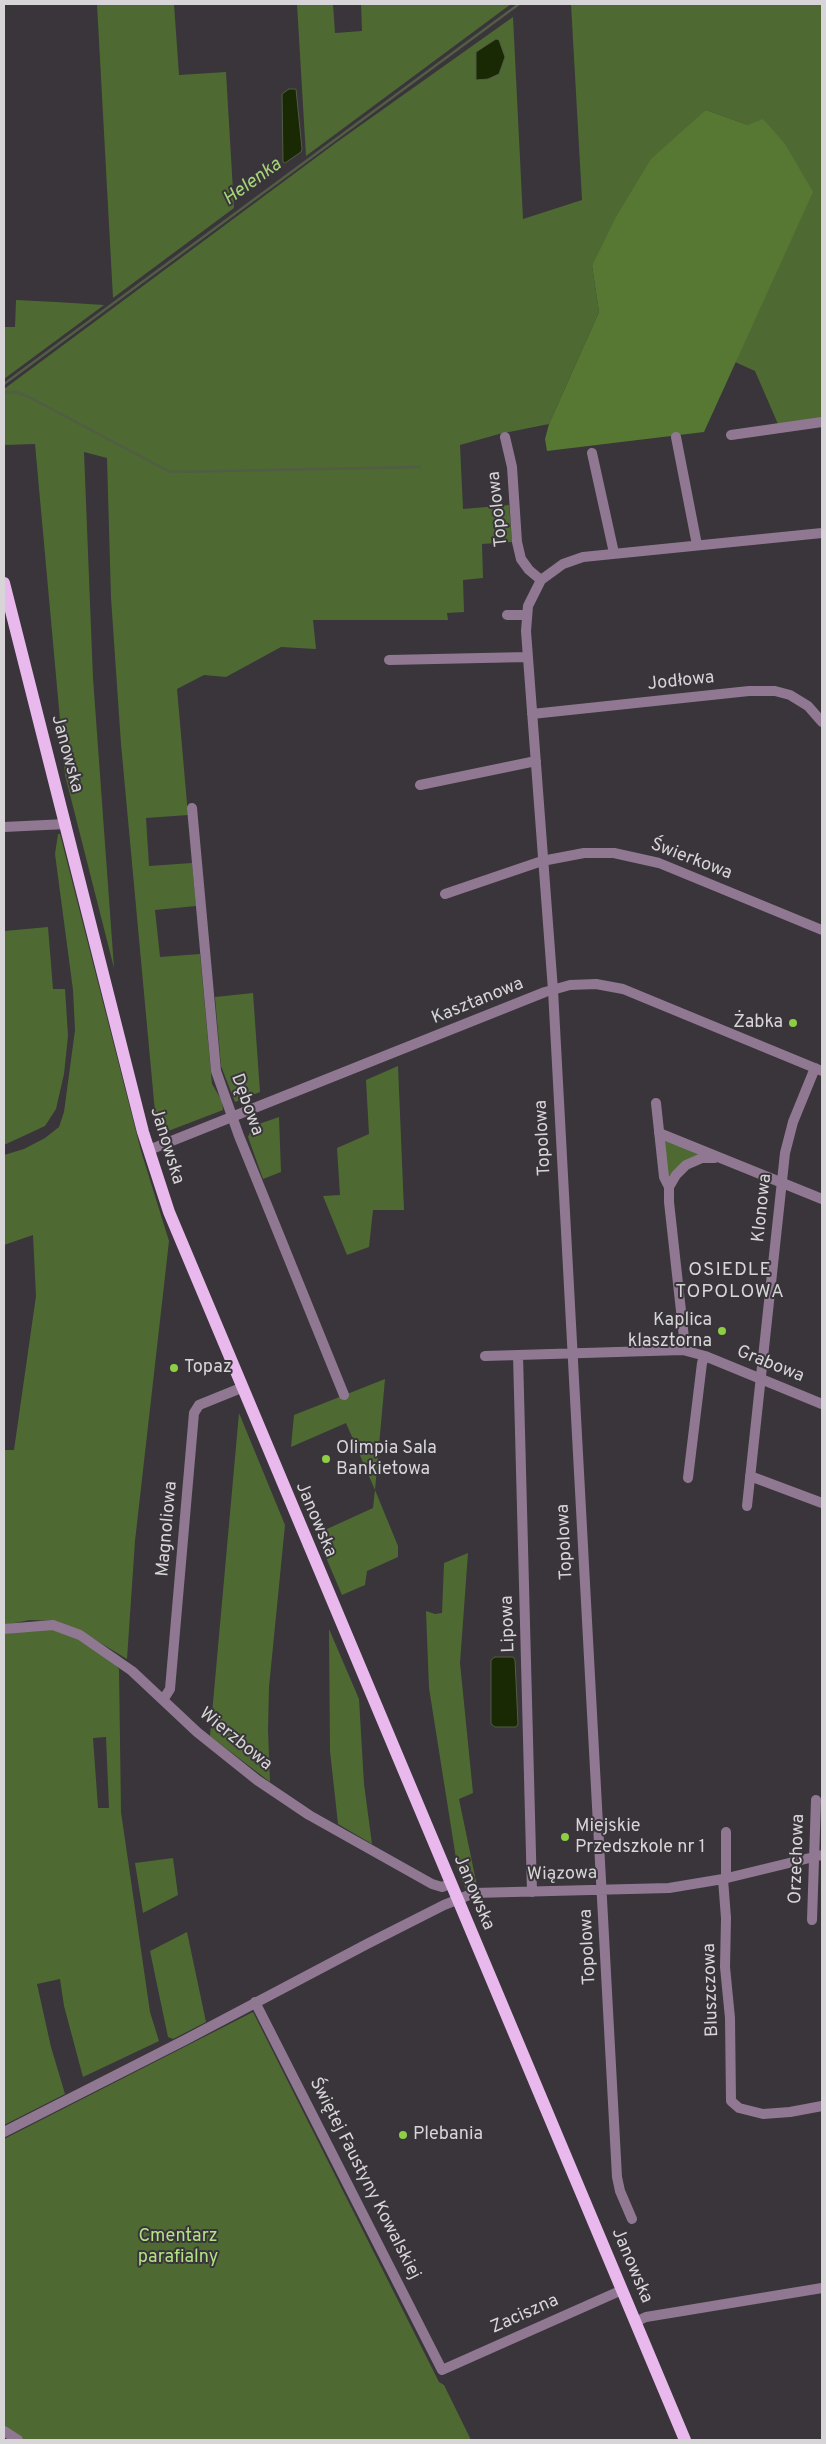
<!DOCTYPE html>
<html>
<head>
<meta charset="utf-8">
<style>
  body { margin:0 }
  #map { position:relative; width:826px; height:2444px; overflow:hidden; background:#39353a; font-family:Overpass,sans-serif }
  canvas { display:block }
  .frame { position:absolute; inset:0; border:5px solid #d7d5d8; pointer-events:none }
</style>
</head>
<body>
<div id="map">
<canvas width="826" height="2444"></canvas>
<div class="frame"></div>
</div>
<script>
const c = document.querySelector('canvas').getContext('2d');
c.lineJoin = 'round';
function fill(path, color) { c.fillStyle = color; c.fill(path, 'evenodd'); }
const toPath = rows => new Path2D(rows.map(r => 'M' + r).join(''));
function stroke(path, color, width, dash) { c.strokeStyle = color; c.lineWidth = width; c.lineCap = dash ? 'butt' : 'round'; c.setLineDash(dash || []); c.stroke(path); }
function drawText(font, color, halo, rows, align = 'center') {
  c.font = font + ' Overpass,sans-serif'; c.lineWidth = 4; c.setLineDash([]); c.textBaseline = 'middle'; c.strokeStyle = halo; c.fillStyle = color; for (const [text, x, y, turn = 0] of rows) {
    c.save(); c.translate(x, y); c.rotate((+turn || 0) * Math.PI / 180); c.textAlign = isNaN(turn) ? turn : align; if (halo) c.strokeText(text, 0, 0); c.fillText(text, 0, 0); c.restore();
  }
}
const green = toPath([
  [97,4,174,4,179,75,226,72,234,208,113,298],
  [297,4,333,4,335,33,362,31,361,4,511,4,306,156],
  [571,4,822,4,822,418,778,424,755,371,735,362,744,341,748,125,706,110,592,266,599,312,549,424,499,434,460,445,463,509,509,505,512,542,482,544,483,578,463,580,464,612,447,613,448,620,313,620,316,649,281,647,226,677,204,675,177,689,188,815,146,818,149,866,192,863,196,906,155,910,160,957,200,954,212,1084,222,1101,223,1110,163,1133,156,1123,121,744,111,598,107,458,84,452,93,678,114,968,65,775,35,444,4,445,4,389,337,142,513,17,523,219,582,200],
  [16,300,56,302,104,305,4,379,4,327,15,327],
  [58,834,60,834,141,1151,169,1241,135,1541,127,1659,89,1636,57,1621,30,1620,4,1625,4,1450,14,1450,36,1296,33,1235,4,1245,4,1155,24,1149,45,1138,59,1127,64,1112,75,1030,73,990,55,854],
  [48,927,53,989,65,989,68,1036,64,1074,56,1109,45,1126,4,1145,4,931],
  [253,993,260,1092,235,1102,221,1066,215,997],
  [398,1066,404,1210,373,1210,369,1247,347,1255,323,1196,340,1195,337,1148,369,1134,366,1080],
  [279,1117,281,1172,263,1179,248,1137,253,1126],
  [664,1138,699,1154,668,1177],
  [385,1379,375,1490,398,1546,398,1557,367,1571,365,1585,342,1595,316,1534,373,1508,375,1490,346,1423,291,1447,294,1415],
  [239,1413,285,1525,269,1687,268,1730,270,1782,210,1736],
  [468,1553,460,1663,473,1793,459,1799,477,1886,466,1890,458,1871,429,1688,426,1611,435,1614,442,1613,444,1563],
  [45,1628,73,1634,114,1663,119,1669,121,1812,150,2012,159,2041,83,2077,64,2006,60,1979,37,1984,51,2047,65,2094,4,2125,4,1634],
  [106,1737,109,1808,98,1808,93,1738],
  [329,1629,359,1699,364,1784,372,1844,338,1824,330,1751],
  [173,1858,178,1895,143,1913,135,1863],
  [187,1932,206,2022,173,2039,168,2037,150,1951],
  [253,2012,439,2382,444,2385,471,2440,24,2440,4,2427,4,2139]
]);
const forest = toPath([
  [706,110,748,125,763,119,785,144,813,192,704,432,547,451,545,439,549,424,599,312,592,266,616,217,651,159]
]);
const water = toPath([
  [496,39,499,40,505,57,499,74,488,79,476,80,476,52,496,39],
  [289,89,296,89,302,149,301,152,285,163,283,162,282,94,289,89],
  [495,1657,513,1657,515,1660,518,1724,516,1727,495,1727,491,1724,491,1660,495,1657]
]);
const stream = toPath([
  [4,384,519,4],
  [4,392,16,392,29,397,170,472,420,467]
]);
const minor = toPath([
  [731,435,822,422],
  [505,437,512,467,517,542,521,559,529,570,541,580],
  [676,437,697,545],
  [592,453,614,553],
  [507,615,527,615],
  [389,660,528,657],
  [532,714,749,691,775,691,790,695,808,706,822,722],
  [420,785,536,761],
  [192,808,216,1071,239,1136,344,1395],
  [4,827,66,824],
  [445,894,542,861,584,853,614,853,659,863,822,930],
  [656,1103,664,1177,669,1187,669,1202,684,1338,683,1350],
  [659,1133,822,1199],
  [149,1150,545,992,570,985,596,984,623,989,822,1071],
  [669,1187,676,1175,686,1165,702,1158,715,1158],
  [518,1355,532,1892],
  [485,1356,683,1350,705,1356,822,1404],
  [750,1476,822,1503],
  [688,1478,702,1363,705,1356],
  [747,1506,785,1153,793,1122,815,1068],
  [4,1629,53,1625,80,1635,132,1671,197,1732,257,1780,309,1815,432,1884,442,1887,450,1884],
  [163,1700,170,1689,194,1413,199,1405,241,1388],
  [726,1878,726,1832],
  [723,1879,726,1918,725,1967,730,2018,731,2101,739,2108,763,2114,790,2112,822,2106],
  [812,1920,816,1800],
  [255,2002,442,2370,622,2290],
  [4,2132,185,2040,367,1944,444,1905,474,1893,669,1888,723,1879,822,1855],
  [632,2219,620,2191,617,2177,553,990,526,631,528,606,541,580,563,564,583,557,822,533],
  [635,2322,646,2317,822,2288],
  [4,2431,18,2440]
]);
const major = toPath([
  [4,583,143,1132,169,1212,685,2440]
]);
const markers = [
  [793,1023,5,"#8dce44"],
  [722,1331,5,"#8dce44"],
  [174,1368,5,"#8dce44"],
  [326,1459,5,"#8dce44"],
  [565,1837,5,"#8dce44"],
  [403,2135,5,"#8dce44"]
];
const streetNames = [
  ["Topolowa",499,509,-96],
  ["Jodłowa",681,682,-6],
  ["Janowska",66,754,75],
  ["Świerkowa",691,860,21],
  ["Kasztanowa",478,1002,-22],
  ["Dębowa",246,1105,70],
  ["Topolowa",544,1138,-93],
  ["Janowska",166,1146,73],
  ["Klonowa",763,1208,-84],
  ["Grabowa",770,1365,22],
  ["Janowska",315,1520,67],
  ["Magnoliowa",168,1529,-85],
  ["Topolowa",566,1542,-93],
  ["Lipowa",509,1624,-92],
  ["Wierzbowa",235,1740,39],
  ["Orzechowa",798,1859,-88],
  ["Wiązowa",562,1875,-1],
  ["Janowska",473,1893,67],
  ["Topolowa",589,1947,-93],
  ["Bluszczowa",712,1990,-92],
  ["Świętej Faustyny Kowalskiej",364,2179,63],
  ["Janowska",631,2266,67],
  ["Zaciszna",525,2315,-24]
];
const poiNames = [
  ["Żabka",783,1023,"right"],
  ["Kaplica",712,1321,"right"],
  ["klasztorna",712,1342,"right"],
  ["Topaz",184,1368],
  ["Olimpia Sala",336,1449],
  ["Bankietowa",336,1470],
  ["Miejskie",575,1827],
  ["Przedszkole nr 1",575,1848],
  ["Plebania",413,2135]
];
const parkNames = [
  ["Cmentarz",178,2237],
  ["parafialny",178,2258]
];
const waterNames = [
  ["Helenka",253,183,-36]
];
const neighbourhoodNames = [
  ["OSIEDLE",730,1271],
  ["TOPOLOWA",730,1293]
];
fill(green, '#4e6a32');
fill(forest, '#567833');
fill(water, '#182904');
stroke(water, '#515d44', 1);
stroke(stream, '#515d44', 2.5);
stroke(minor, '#907892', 10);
stroke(major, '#e9b8ed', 12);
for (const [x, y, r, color] of markers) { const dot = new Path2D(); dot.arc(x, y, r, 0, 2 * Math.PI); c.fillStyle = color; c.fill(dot); stroke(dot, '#39353a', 2); }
drawText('18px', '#d7d5d8', '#39353a', streetNames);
drawText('18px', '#d7d5d8', '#39353a', poiNames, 'left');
drawText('18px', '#b1e383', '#39353a', parkNames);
drawText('italic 19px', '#a5d777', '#39353a', waterNames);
c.letterSpacing = '1px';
drawText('19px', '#d7d5d8', '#39353a', neighbourhoodNames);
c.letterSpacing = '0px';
</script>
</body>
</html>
